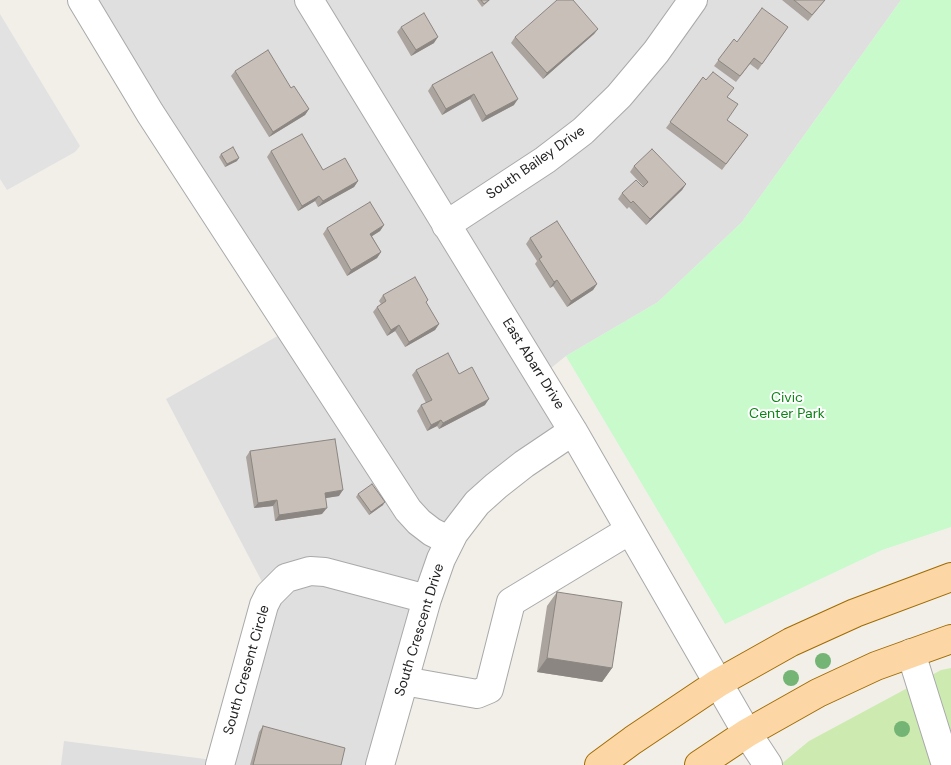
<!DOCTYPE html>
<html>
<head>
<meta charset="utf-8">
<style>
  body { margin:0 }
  canvas { display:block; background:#f2efe9 }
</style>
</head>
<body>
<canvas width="951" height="765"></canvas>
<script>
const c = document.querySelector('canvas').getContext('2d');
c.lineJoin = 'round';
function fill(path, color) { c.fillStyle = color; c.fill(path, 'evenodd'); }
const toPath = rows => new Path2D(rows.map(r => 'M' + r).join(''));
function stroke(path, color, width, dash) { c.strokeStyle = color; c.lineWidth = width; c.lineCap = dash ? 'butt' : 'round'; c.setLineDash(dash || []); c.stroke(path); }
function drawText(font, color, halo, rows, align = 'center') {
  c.font = font + ' "DM Sans",sans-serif'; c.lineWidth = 4; c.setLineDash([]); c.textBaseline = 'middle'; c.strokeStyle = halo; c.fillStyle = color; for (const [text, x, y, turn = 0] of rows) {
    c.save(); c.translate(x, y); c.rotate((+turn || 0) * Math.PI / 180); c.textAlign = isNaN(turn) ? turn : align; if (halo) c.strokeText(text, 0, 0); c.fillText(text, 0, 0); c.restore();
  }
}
const residential = toPath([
  [82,0,901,0,742,222,658,302,566,356,541,376,573,431,464,518,380,765,61,765,64,741,221,761,269,595,166,399,290,329]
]);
const grass = toPath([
  [951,668,951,765,780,765,809,741,941,670]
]);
const park = toPath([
  [901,0,951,0,951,527,882,550,725,624,566,356,658,302,742,222]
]);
const parking = toPath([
  [0,14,80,146,75,152,7,190,0,179]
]);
const minor = toPath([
  [82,0,150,113,408,510,419,522,432,532,450,541],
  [309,0,573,431,747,733,768,765],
  [446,225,545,160,583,131,619,96,656,52,693,0],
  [911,653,946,765],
  [404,681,477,694,489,689,511,602,630,530],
  [220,765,264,605,269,595,286,578,310,571,325,572,427,599],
  [380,765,427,599,441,559,454,533,477,503,496,486,524,464,573,431]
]);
const major = toPath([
  [599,765,633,740,718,683,791,642,855,613,951,577],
  [699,765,747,733,818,693,876,666,951,639]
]);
const trees = [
  [823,661],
  [791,678],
  [902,729]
];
const wall = toPath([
  [477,0,490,0,482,7],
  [782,0,825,0,808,21],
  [401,27,434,43,411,56,397,32],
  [788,27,758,70,750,64,736,82,714,66,734,39,737,42],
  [598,29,594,34,543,79,511,43,515,37],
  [492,52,514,105,482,122,470,99,442,115,428,91,432,85],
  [235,71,291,88,309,109,305,115,269,137,231,76],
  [703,77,728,97,727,120,748,135,722,170,666,128],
  [271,151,323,170,358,181,354,187,318,207,315,201,298,211,267,157],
  [221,154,237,161,225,167,219,157],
  [634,166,686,184,682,190,646,225,629,207,627,209,618,199,622,193,643,186,630,172],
  [384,225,380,231,372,236,381,252,377,258,347,276,323,234,327,228],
  [530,238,597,284,593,290,567,307,553,286,550,288,535,264,537,261,526,244],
  [383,295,428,300,426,303,439,324,435,330,405,347,395,331,387,336,373,312,377,307,381,304,379,301],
  [416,370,459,374,485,405,439,429,437,426,427,431,417,411,421,405,426,403,412,375],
  [250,451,339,496,325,498,322,514,275,521,273,506,254,508,246,457],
  [358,494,383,505,369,515,356,497],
  [557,592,612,668,602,682,537,672,547,606],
  [263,726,341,765,250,765,259,732]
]);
const shadedWall = toPath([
  [598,29,594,34,543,79,547,73],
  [438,37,434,43,411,56,416,50],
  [474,94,470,99,442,115,446,109],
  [518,99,514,105,482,122,486,116],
  [309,109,305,115,269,137,273,132],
  [239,158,237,161,225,167,227,164],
  [358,181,354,187,318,207,323,201],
  [686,184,682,190,646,225,650,219],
  [319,196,315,201,298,211,302,206],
  [384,225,380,231,366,240,370,234],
  [381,252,377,258,347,276,351,270],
  [557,280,553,286,550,288,554,282],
  [597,284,593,290,567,307,571,301],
  [439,324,435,330,405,347,409,342],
  [399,325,395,331,387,336,391,330],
  [489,399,485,405,439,429,443,423],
  [441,420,437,426,427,431,431,425],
  [343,490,339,496,320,499,325,493],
  [277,500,273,506,254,508,258,503],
  [385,502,383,505,369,515,371,512],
  [327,508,322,514,275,521,279,515],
  [547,658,612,668,602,682,537,672]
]);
const building = toPath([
  [481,0,489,0,484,4,481,0],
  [557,0,573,0,598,29,547,73,515,37,557,0],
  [794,0,825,0,812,15,794,0],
  [762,8,788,27,762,64,754,58,740,76,718,60,734,39,737,42,762,8],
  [424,13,438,37,416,50,401,27,424,13],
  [268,50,291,88,294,86,309,109,273,132,235,71,268,50],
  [492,52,518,99,486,116,474,94,446,109,432,85,492,52],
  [713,72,734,88,727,97,738,104,727,120,748,135,726,164,670,122,703,77,706,80,713,72],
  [302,134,323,170,345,158,358,181,323,201,319,196,302,206,271,151,302,134],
  [233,147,239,158,227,164,221,154,233,147],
  [652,149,686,184,650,219,633,201,631,203,622,193,636,180,643,187,648,182,634,166,652,149],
  [370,202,384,225,370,234,381,252,351,270,327,228,370,202],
  [557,221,597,284,571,301,557,280,554,282,539,259,542,257,530,238,557,221],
  [415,277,428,300,426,302,439,324,409,342,399,325,391,330,377,307,386,301,383,295,415,277],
  [448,353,459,374,472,367,489,399,443,423,441,420,431,425,421,405,432,400,416,370,448,353],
  [335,439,343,490,325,493,327,508,279,515,277,500,258,503,250,451,335,439],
  [372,484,385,502,371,512,358,494,372,484],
  [557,592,622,602,612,668,547,658,557,592],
  [263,726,345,748,341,765,253,765,263,726]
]);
const streetNames = [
  ["South Bailey Drive",536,163,-35],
  ["East Abarr Drive",533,364,58],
  ["South Crescent Drive",420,630,-73],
  ["South Cresent Circle",247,670,-74]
];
const parkNames = [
  ["Civic",787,398],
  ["Center Park",787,414]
];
fill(residential, '#e0dfdf');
fill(grass, '#cdebb0');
fill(park, '#c8facc');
fill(parking, '#e2e2e2');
stroke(minor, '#a9a9a9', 30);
stroke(major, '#a06b00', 30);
stroke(minor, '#fff', 28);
stroke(major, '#fcd6a4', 28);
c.fillStyle = '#74b475';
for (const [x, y] of trees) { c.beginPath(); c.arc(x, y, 8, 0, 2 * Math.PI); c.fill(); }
fill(wall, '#aba49e');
fill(shadedWall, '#8b8681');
fill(building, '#c7bfb8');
stroke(building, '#8b8681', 1);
drawText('14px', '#222', '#fff', streetNames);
drawText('14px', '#0c8416', '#fff', parkNames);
</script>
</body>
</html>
